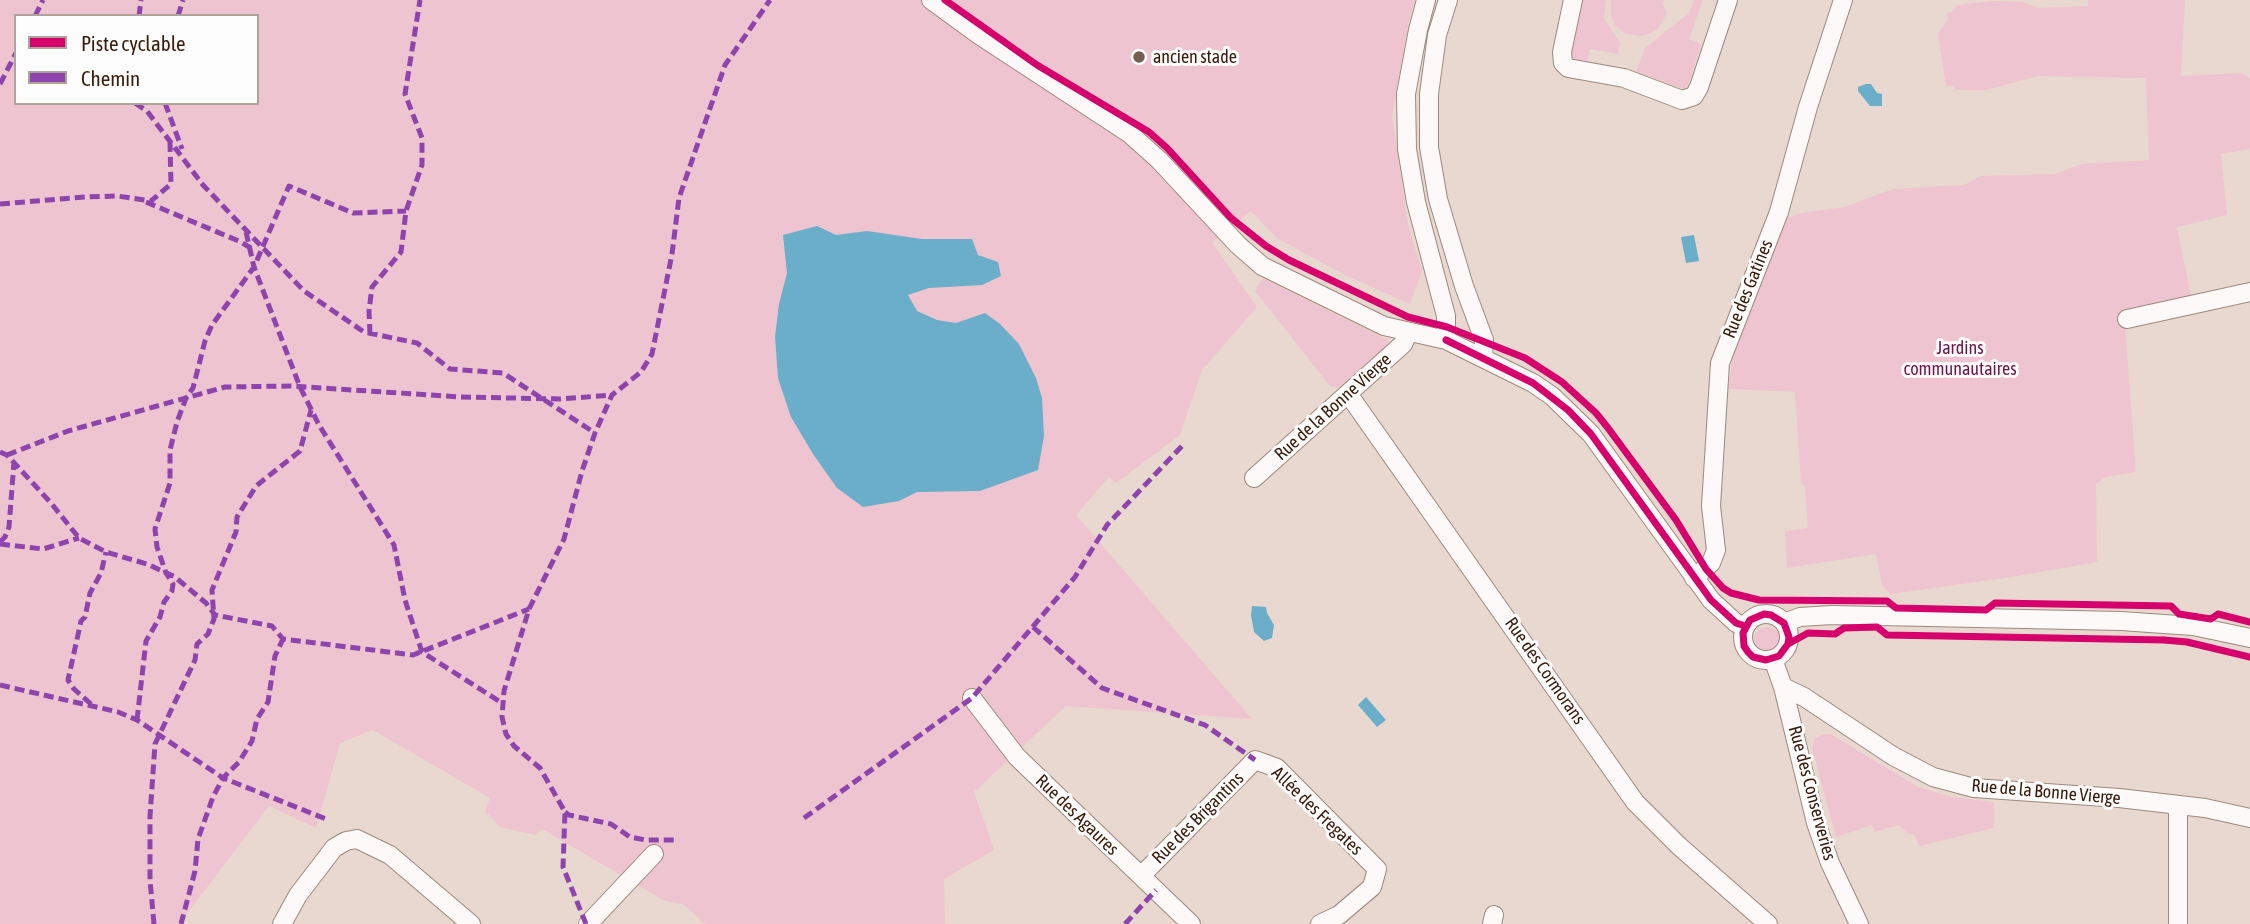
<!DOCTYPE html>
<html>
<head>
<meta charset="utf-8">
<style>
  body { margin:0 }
  #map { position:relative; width:2250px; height:924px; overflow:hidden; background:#e9d8cf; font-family:"Asap Condensed",sans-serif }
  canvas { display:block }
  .legend { position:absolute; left:14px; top:14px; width:245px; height:91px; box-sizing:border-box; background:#fdfdfd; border:2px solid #aea39c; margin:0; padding:9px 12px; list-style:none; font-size:21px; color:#381b0b }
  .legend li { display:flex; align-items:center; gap:14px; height:35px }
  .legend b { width:35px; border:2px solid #aea39c }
</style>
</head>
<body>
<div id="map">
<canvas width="2250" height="924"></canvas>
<ul class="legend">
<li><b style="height:9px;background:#d6006c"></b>Piste cyclable</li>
<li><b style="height:9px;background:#8e44ad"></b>Chemin</li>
</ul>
</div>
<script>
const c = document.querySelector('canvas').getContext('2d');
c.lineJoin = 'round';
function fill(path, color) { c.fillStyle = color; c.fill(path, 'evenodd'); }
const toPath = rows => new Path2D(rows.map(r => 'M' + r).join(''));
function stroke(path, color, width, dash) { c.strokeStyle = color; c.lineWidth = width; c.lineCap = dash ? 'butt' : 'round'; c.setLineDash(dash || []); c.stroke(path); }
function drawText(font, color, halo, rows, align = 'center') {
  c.font = font + ' "Asap Condensed",sans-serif'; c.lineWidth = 6; c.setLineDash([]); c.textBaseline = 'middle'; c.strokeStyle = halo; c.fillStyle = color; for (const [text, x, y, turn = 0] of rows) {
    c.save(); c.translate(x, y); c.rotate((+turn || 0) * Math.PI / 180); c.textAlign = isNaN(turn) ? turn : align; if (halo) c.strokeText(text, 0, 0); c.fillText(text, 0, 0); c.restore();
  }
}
const green = toPath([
  [0,0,1415,0,1410,15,1392,116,1408,225,1422,271,1410,304,1345,275,1277,238,1251,211,1212,242,1257,307,1202,370,1180,435,1116,483,1109,477,1076,515,1252,719,1066,706,974,792,994,850,944,879,945,924,705,924,683,904,665,901,542,829,535,835,500,827,485,811,490,798,373,730,340,743,316,828,269,806,179,924,0,924],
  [16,16,257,16,257,103,16,103],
  [1583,0,1606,0,1604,18,1620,43,1618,54,1590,49,1587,62,1573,59,1571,56],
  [1611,0,1664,0,1662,3,1667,13,1658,29,1650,34,1638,36,1624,33,1615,25,1611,16],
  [1694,0,1703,0,1689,39,1701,44,1688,86,1685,89,1681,88,1636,72,1645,48,1689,13],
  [2088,0,2185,0,2181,76,2241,73,2250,78,2250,149,2221,154,2227,215,2177,227,2191,296,2124,312,2136,472,2105,477,2096,484,2097,562,2012,577,1891,594,1882,585,1876,554,1787,568,1785,531,1808,528,1805,487,1801,483,1795,392,1728,389,1733,357,1782,227,1787,218,1801,213,1845,207,1893,189,1964,185,1981,176,2055,174,2082,164,2149,160,2146,78,2038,76,1986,90,1955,90,1954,86,1946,86,1938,34,1948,19,1947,13,1952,12,1957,5,1993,1,2023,2,2038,8,2088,6],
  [1263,278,1388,340,1389,347,1340,388,1330,386,1255,291],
  '1754 640a13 13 0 1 1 26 0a13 13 0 1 1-26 0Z',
  [1823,734,1830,734,1918,787,1951,797,1994,802,1994,828,1919,846,1914,835,1909,834,1899,825,1875,832,1872,825,1836,837,1812,748,1815,738]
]);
const water = toPath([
  [1866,84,1871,84,1877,93,1882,94,1882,106,1870,106,1858,91,1858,87],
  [817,226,836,235,867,231,922,239,972,239,978,255,998,262,1001,276,982,285,929,288,908,295,917,311,937,320,956,323,985,313,1000,324,1019,344,1036,378,1042,398,1044,436,1038,470,980,491,917,492,899,501,863,507,837,488,813,454,791,417,778,378,775,337,779,304,787,273,783,235],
  [1694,235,1699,261,1686,263,1681,237],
  [1252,606,1266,607,1267,613,1274,625,1272,638,1264,641,1254,632,1251,615],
  [1366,697,1386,720,1377,727,1358,705]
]);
const minor = toPath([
  [931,0,979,35,1130,134,1159,160,1238,245,1262,266,1384,326,1446,340,1533,383,1552,396,1591,434,1711,600,1736,623,1745,626],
  [1426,0,1418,30,1406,94,1407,149,1416,202,1446,316,1446,340],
  [1448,0,1437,35,1429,94,1429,147,1438,199,1464,286,1484,340,1483,358],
  [1573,0,1562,52,1563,63,1568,68,1624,78,1682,100,1694,96,1699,87,1728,0],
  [2127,319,2250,292],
  [1349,395,1635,802,1679,846,1768,924],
  [1254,478,1403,344,1408,333],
  [1694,578,1711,563,1716,550,1711,506,1720,363,1779,212,1808,107,1843,0],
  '1743 637a23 23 0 1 1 46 0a23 23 0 1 1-46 0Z',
  [1784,623,1800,617,1832,615,2121,621,2193,626,2250,638],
  [1773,659,1783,687,1816,823,1830,863,1859,924],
  [1783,687,1804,697,1893,756,1933,777,1974,788,2119,798,2205,808,2250,818],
  [972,698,1017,757,1191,924],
  [2178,805,2178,924],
  [1141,876,1255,760,1277,768,1377,869,1372,887,1339,915,1320,924],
  [282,924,298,895,334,848,346,841,357,839,390,855,471,924],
  [588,924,654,854],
  [1492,924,1494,915]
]);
const quiet = toPath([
  [35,16,43,0],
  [139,16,141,0],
  [178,16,183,0],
  [0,84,16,53],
  [135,103,147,111,203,185,304,291,364,332,417,343,450,369,503,373,595,433],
  [165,103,182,149],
  [146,202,241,242,254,250],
  [0,204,85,197,117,196,151,201,171,184,170,142],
  [246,232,254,267,300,387,319,425,394,545,405,600,422,652,502,703],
  [370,334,369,311,372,287,401,252,406,211,422,165,422,138,405,94,420,0],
  [0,452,7,455,51,503,79,538,106,552,147,564,175,577,206,603,215,615,272,626,283,639,413,655,529,609],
  [7,455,68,431,225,387,291,386,461,397,560,399,612,395],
  [0,542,5,537,9,527,14,462],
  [0,544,43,549,79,538],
  [1033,627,1102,688,1205,725,1255,760],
  [0,685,118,712,137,720,223,778,326,819],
  [91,704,74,689,68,680,81,621,85,617,90,593,101,573,106,552],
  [137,720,146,641,160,617,164,602,172,591,173,584,166,573,157,547,155,529,170,483,170,450,177,422,186,398,193,388,205,341,212,325,254,267,289,186,353,213,406,211],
  [565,812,569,815,611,824,630,837,646,840,676,840],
  [804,818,972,698,1075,577,1107,525,1183,445],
  [154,924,150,880,150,816,155,744,195,660,197,644,208,634,214,619,212,590,236,532,237,517,256,486,300,451,311,410],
  [181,924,195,871,198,839,213,797,223,778,239,762,252,741,257,719,268,702,275,656,283,639],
  [586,924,563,867,565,812,540,768,514,746,506,734,502,717,504,691,529,609,564,539,582,471,595,433,612,395,641,372,652,354,672,254,679,198,725,65,770,0],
  [1125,924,1156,890]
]);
const cycleway = toPath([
  [945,0,1037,65,1149,132,1167,148,1231,218,1266,246,1289,260,1408,317,1447,327,1525,358,1562,382,1596,413,1608,428,1676,520,1706,569,1723,588,1731,593,1759,600,1887,601,1896,608,1986,610,1995,603,2171,606,2179,614,2211,619,2218,614,2250,622],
  [1446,340,1533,383,1568,410,1591,434,1711,600,1736,623,1745,626],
  [1788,644,1789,637,1784,623,1771,615,1764,614,1750,620,1743,633,1744,646,1748,652,1753,657,1766,660,1779,656,1788,644,1808,633,1835,634,1844,628,1877,627,1887,635,2164,640,2187,642,2250,657]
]);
const markers = [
  [1139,57,7,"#765d50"]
];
const poiNames = [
  ["ancien stade",1153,57]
];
const streetNames = [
  ["Rue des Gatines",1748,289,-68],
  ["Rue de la Bonne Vierge",1333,407,-42],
  ["Rue des Cormorans",1545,671,55],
  ["Rue de la Bonne Vierge",2046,792,5],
  ["Rue des Conserveries",1812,793,75],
  ["Allée des Fregates",1317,811,44],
  ["Rue des Agaures",1077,815,44],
  ["Rue des Brigantins",1198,818,-45]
];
const parkNames = [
  ["Jardins",1960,348],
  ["communautaires",1960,369]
];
fill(green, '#eec4d0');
fill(water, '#6baec9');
stroke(minor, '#9d897d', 20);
stroke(minor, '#fcf9f8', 18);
stroke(quiet, '#8e44ad', 5, [10, 5]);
stroke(cycleway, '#d6006c', 7);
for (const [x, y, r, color] of markers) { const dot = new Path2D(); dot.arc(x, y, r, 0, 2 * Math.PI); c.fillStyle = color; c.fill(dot); stroke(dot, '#fdfdfd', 2.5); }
drawText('18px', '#381b0b', '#fdfdfd', poiNames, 'left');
drawText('18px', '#381b0b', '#fdfdfd', streetNames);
drawText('18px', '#6e1349', '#fdfdfd', parkNames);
</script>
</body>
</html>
